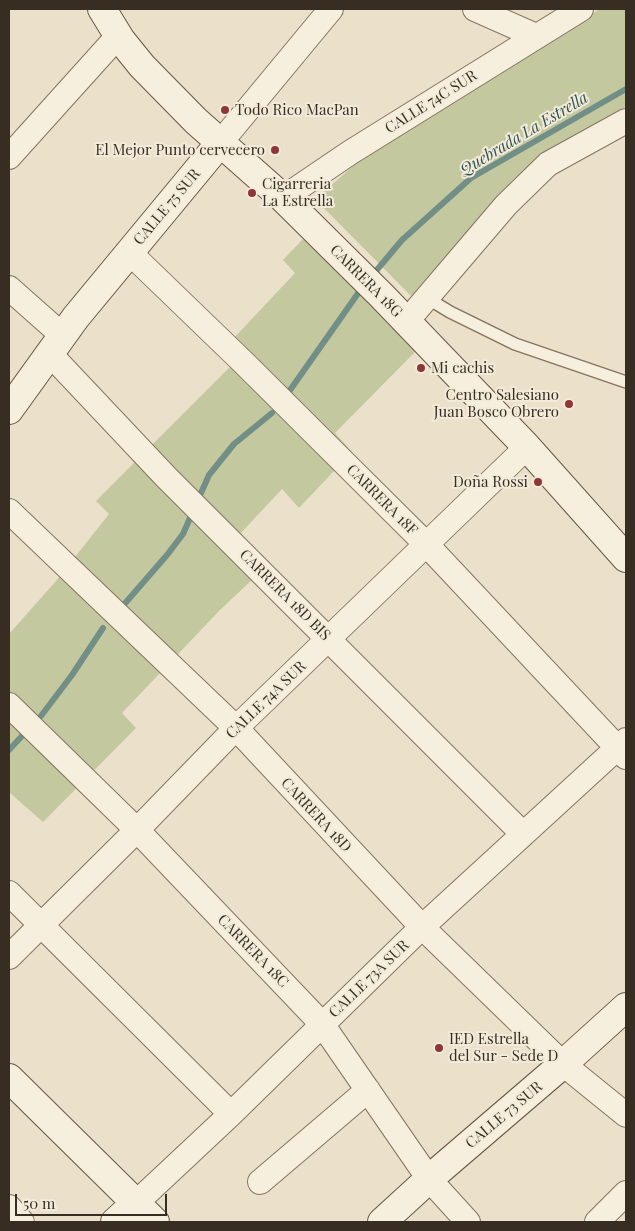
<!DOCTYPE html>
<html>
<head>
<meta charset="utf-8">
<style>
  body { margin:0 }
  #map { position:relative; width:635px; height:1231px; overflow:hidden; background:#ebe1ca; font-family:"Playfair Display",serif }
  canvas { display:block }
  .frame { position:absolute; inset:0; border:10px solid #382d22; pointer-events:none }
  .scale { position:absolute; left:15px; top:1194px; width:152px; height:22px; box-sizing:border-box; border:2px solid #382d22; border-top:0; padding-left:6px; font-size:15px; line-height:18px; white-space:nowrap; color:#382d22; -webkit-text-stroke:4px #f3ebd9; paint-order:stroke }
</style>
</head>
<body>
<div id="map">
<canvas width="635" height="1231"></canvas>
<div class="frame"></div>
<div class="scale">50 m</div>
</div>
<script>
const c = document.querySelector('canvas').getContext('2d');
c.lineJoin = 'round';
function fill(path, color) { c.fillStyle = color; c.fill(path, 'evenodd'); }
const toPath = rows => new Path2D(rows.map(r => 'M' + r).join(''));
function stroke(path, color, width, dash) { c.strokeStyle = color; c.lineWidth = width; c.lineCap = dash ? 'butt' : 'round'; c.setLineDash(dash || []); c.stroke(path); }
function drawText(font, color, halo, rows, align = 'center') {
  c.font = font + ' "Playfair Display",serif'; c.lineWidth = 4; c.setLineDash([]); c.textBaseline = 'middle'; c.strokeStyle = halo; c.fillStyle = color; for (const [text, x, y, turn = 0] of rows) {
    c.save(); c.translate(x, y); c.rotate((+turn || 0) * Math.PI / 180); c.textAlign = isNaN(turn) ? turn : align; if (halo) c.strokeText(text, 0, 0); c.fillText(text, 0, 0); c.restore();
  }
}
const green = toPath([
  [600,9,626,9,626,107,573,136,515,178,411,296,315,199,379,144],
  [305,237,415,352,335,433,352,452,299,508,282,489,240,534,270,563,220,610,122,713,136,728,43,822,10,793,9,794,9,634,56,581,109,514,96,501,244,353,232,340,295,273,283,260]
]);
const stream = toPath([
  [376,271,402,240,471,178,626,89],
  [288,393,359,292],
  [201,493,209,475,234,444,272,413],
  [121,608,167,555,183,534,190,518],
  [41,716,72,675,103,628],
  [9,750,21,737]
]);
const lane = toPath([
  [427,298,450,312,515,344,626,382]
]);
const street = toPath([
  [475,9,536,36],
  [220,143,331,9],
  [9,157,118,36],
  [283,198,351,152,581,9],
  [129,252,243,362,427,545,626,757],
  [9,288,62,335],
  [407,321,506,205,548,164,626,121],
  [49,353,166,477,523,834],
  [9,511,236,728,422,927,563,1064,626,1115],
  [9,705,137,830,322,1024,429,1179,468,1222],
  [9,893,231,1114],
  [9,957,137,830,236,728,527,447],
  [260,1182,368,1090],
  [136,1203,231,1114,422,927,626,740],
  [9,1207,22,1222],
  [597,1222,626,1193]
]);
const secondary = toPath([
  [102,9,121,40,142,66,196,121,283,198,382,296,527,447,626,558],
  [9,410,76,317,220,143],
  [9,1078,155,1222],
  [115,1222,136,1203],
  [382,1222,429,1179,563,1064,626,1007]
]);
const markers = [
  [225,110,5,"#8f3637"],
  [275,150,5,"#8f3637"],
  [252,193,5,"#8f3637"],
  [421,368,5,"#8f3637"],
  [569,404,5,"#8f3637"],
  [538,482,5,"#8f3637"],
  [439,1048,5,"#8f3637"]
];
const streetNames = [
  ["CALLE 74C SUR",431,102,-32],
  ["CALLE 75 SUR",167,207,-50],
  ["CARRERA 18G",366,281,45],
  ["CARRERA 18F",382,500,45],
  ["CARRERA 18D BIS",285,595,45],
  ["CALLE 74A SUR",266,700,-44],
  ["CARRERA 18D",316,815,47],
  ["CARRERA 18C",253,951,46],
  ["CALLE 73A SUR",369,979,-44],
  ["CALLE 73 SUR",504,1115,-40]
];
const poiNames = [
  ["Todo Rico MacPan",235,110],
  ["El Mejor Punto cervecero",265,150,"right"],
  ["Cigarreria",262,184],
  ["La Estrella",262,201],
  ["Mi cachis",431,368],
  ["Centro Salesiano",559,395,"right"],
  ["Juan Bosco Obrero",559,412,"right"],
  ["Doña Rossi",528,482,"right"],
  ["IED Estrella",449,1039],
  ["del Sur - Sede D",449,1056]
];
const waterNames = [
  ["Quebrada La Estrella",524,134,-31]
];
fill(green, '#c3c89f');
stroke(stream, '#718e87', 6);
stroke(lane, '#867460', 14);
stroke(street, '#867460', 26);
stroke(secondary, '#685643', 30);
stroke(lane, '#f6efdd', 11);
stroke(street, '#f6efdd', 24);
stroke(secondary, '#f6efdd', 28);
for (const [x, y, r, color] of markers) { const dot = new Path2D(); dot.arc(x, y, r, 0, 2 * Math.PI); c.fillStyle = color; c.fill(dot); stroke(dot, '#f3ebd9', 2); }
drawText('15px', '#382d22', '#f3ebd9', streetNames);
drawText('15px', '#382d22', '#f3ebd9', poiNames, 'left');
drawText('italic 16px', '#335654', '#f3ebd9', waterNames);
</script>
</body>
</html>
